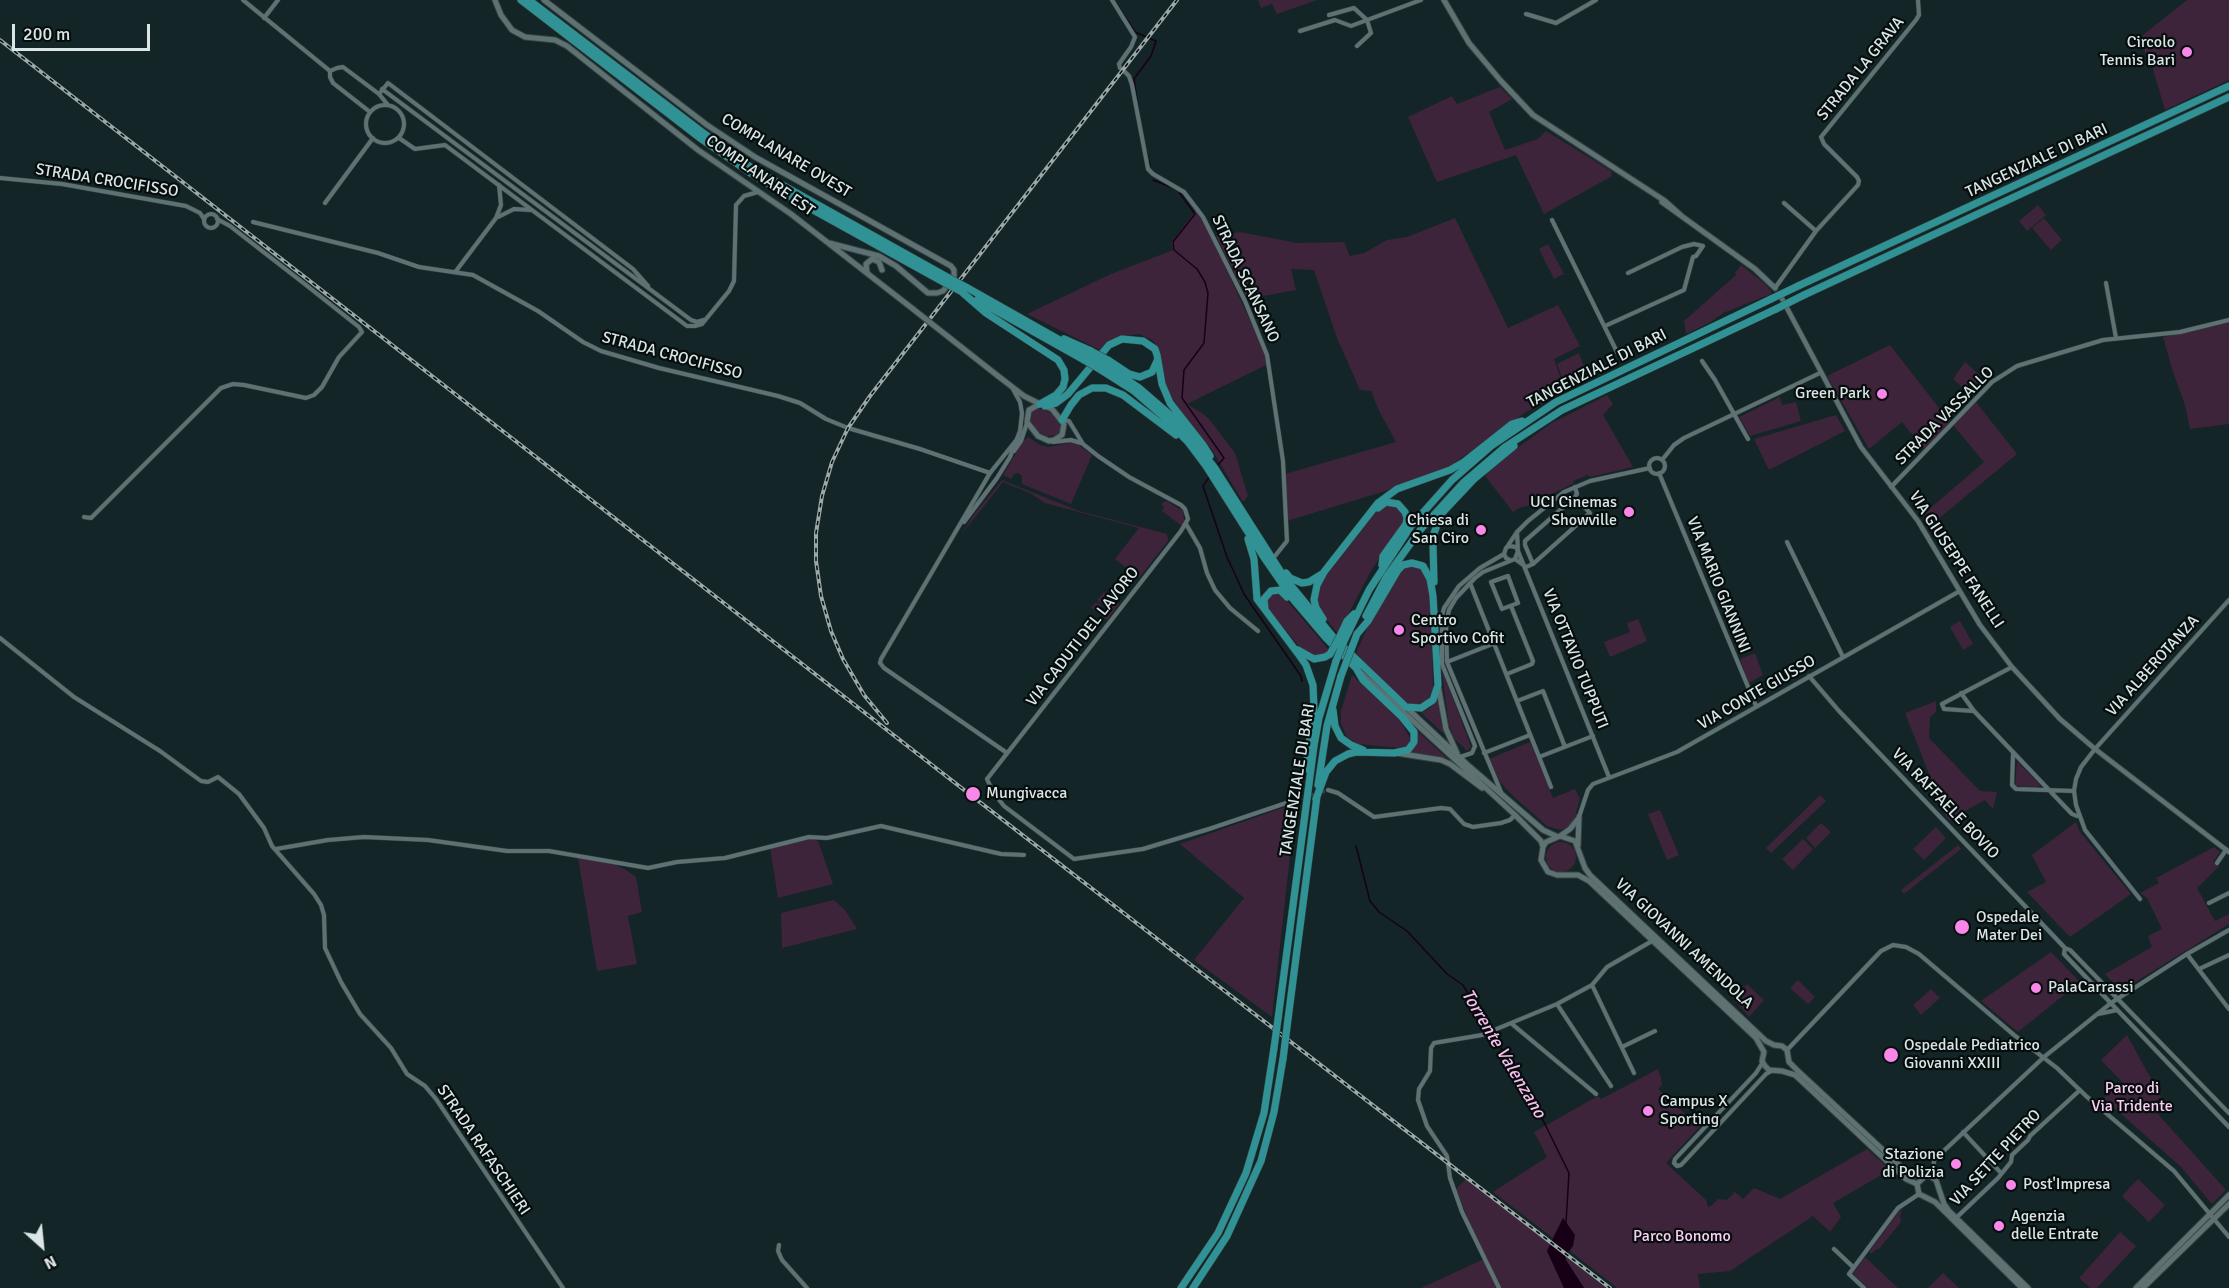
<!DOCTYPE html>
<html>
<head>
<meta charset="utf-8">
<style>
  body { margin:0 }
  #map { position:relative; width:2229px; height:1288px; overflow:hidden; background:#132526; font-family:Signika,sans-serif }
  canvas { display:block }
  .north { position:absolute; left:12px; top:1216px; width:60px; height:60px; -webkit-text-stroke:4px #060d0d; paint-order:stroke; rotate:153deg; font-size:16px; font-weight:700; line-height:24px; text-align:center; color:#dae5e5 }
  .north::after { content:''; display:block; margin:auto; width:21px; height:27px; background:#dae5e5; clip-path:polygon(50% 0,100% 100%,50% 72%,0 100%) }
  .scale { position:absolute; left:12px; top:24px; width:138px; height:27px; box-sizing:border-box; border:3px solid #dae5e5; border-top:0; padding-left:8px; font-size:18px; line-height:21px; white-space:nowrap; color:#dae5e5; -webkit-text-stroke:4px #060d0d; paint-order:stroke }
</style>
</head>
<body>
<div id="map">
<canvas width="2229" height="1288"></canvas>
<div class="north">N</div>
<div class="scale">200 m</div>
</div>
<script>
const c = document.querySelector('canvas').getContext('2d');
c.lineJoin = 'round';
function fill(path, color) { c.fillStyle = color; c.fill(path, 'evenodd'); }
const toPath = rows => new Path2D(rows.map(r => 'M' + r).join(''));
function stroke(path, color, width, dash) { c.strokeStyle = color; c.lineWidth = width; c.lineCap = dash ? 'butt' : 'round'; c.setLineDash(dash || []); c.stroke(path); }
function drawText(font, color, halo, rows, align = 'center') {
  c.font = font + ' Signika,sans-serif'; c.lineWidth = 4.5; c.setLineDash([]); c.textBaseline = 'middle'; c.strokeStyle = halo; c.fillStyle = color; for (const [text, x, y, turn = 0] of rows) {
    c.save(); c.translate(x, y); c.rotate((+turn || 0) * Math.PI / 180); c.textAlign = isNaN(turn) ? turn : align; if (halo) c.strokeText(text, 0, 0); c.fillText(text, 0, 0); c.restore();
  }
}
const green = toPath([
  [1258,0,1317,0,1277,14,1272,4,1261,8],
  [2187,0,2229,0,2229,80,2165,110,2152,66,2138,39],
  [1500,87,1512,99,1489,112,1505,150,1538,139,1546,131,1611,171,1612,176,1544,214,1516,155,1437,182,1408,117,1452,96,1457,104],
  [2038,205,2046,215,2027,231,2019,221],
  [1196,210,1210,234,1266,355,1266,365,1187,404,1202,413,1210,420,1235,453,1248,496,1243,502,1212,450,1179,411,1173,401,1165,383,1159,348,1152,340,1139,334,1124,336,1105,343,1100,350,1027,314,1111,274,1173,250,1171,243],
  [1455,218,1508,328,1558,305,1580,346,1554,359,1565,391,1526,412,1443,471,1382,492,1287,521,1285,474,1396,442,1379,411,1371,391,1360,390,1337,338,1314,270,1291,269,1296,290,1247,299,1216,236,1240,232,1297,243,1344,242,1350,256,1364,253,1387,240,1407,237],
  [2044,218,2062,240,2051,250,2032,228],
  [1548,244,1564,274,1554,279,1539,249],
  [1741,265,1765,284,1771,291,1771,294,1723,313,1711,322,1686,334,1684,321,1736,275,1735,273],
  [2229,321,2229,424,2190,429,2185,405,2172,369,2163,337],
  [1890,345,1950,422,1924,449,1902,422,1869,449,1827,376],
  [1579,353,1588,378,1566,389,1557,364],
  [1965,362,1982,377,1975,385,1969,380,1973,384,1966,391,1953,379],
  [1607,395,1613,404,1603,415,1633,467,1590,477,1588,475,1573,481,1574,483,1550,495,1541,502,1519,508,1513,512,1486,477,1485,472,1550,424],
  [1780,397,1782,405,1796,402,1801,421,1750,436,1739,417],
  [1976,402,2017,454,1931,525,1921,516,1984,462,1953,425],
  [1036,409,1043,409,1054,415,1061,426,1060,431,1057,435,1047,436,1035,430,1030,421,1031,412],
  [1836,415,1845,431,1769,470,1754,439],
  [1028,437,1040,445,1048,447,1075,442,1092,455,1071,504,1022,484,1022,476,1018,473,1014,474,1011,479,1003,475,1023,441],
  [1002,480,1079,511,1167,534,1168,541,1139,578,1115,559,1139,528,1045,503,1030,493,1003,482,961,535,975,513],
  [1166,501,1183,511,1184,520,1182,526,1162,511,1164,507,1161,504],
  [1386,505,1395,505,1403,513,1404,521,1371,571,1338,634,1321,612,1316,597,1322,581,1377,511],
  [1410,565,1421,568,1427,576,1431,603,1433,691,1427,700,1416,705,1410,704,1399,696,1356,653,1370,622,1399,570],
  [1104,592,1119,604,1107,620,1089,606,1092,607,1096,602,1102,606,1098,611,1104,615,1112,604,1107,600,1103,605,1097,600],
  [1271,593,1279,593,1285,598,1329,650,1326,653,1316,657,1302,650,1267,607,1267,598],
  [1638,619,1647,641,1610,657,1604,642,1630,632,1627,623],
  [1960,621,1973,644,1963,650,1950,627],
  [1755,653,1763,675,1749,683,1740,659],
  [1441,666,1471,747,1467,751,1454,738,1449,724],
  [1352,675,1401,722,1411,740,1407,746,1400,748,1358,744,1347,737,1341,724,1341,711],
  [1438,700,1440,719,1444,734,1421,713,1430,708],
  [1936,701,1936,712,1930,717,1929,738,1980,791,1997,792,1993,809,1985,800,1949,820,1946,817,1905,713],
  [1414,728,1449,760,1433,755,1410,753,1417,740],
  [1530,742,1553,798,1575,789,1580,799,1574,820,1569,826,1561,830,1547,826,1514,797,1500,782,1489,759],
  [2017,761,2040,785,2039,787,2015,786],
  [1820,795,1826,801,1771,853,1766,848],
  [1296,803,1272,1017,1194,960,1244,898,1180,844],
  [1660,810,1679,855,1667,860,1648,814],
  [2076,822,2080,832,2131,894,2070,937,2027,892,2046,882,2032,855],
  [1821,823,1831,832,1815,848,1806,838],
  [1936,827,1946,838,1924,860,1913,849],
  [809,837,818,841,833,884,778,898,770,847],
  [1803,839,1813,849,1793,870,1782,859],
  '1546 857a15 15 0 1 1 30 0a15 15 0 1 1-30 0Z',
  [1958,845,1961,849,1904,894,1901,890],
  [2214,847,2220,852,2213,862,2219,866,2197,888,2215,921,2229,914,2229,924,2121,991,2105,974,2152,947,2148,936,2162,929,2147,898,2140,893,2159,883,2156,878],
  [578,858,609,862,626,870,636,877,642,912,628,916,637,964,597,971],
  [834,900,845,910,857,929,782,948,781,913],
  [2051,952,2080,982,2018,1032,1981,1001],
  [1798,980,1815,997,1808,1004,1790,988],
  [1747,984,1764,1000,1749,1017,1733,999],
  [1931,989,1940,998,1921,1015,1913,1005],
  [2127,1035,2161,1097,2150,1105,2226,1190,2212,1204,2181,1167,2103,1098,2123,1083,2101,1060],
  [1658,1069,1661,1078,1662,1085,1658,1089,1696,1124,1702,1124,1666,1163,1706,1200,1708,1207,1711,1206,1718,1199,1727,1200,1735,1192,1743,1199,1754,1188,1780,1199,1867,1149,1890,1170,1833,1203,1841,1217,1830,1232,1813,1216,1730,1271,1698,1274,1700,1288,1617,1288,1570,1251,1573,1246,1563,1218,1553,1238,1493,1192,1547,1157,1534,1132,1598,1096,1601,1099],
  [1466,1179,1550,1244,1547,1251,1564,1288,1501,1288,1474,1234,1456,1189],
  [2138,1179,2165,1205,2149,1222,2122,1196],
  [1903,1206,1900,1216,1901,1222,1879,1249,1877,1249,1871,1254,1869,1252],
  [2120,1232,2136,1246,2097,1288,2090,1288,2079,1278],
  [1565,1256,1606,1288,1584,1288,1566,1260],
  [1865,1257,1898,1288,1868,1288,1853,1274],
  [1484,1259,1497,1288,1421,1288],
  [1943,1273,1959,1288,1928,1288]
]);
const water = toPath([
  [1563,1218,1575,1235,1573,1246,1565,1256,1566,1260,1584,1288,1564,1288,1547,1251]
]);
const stream = toPath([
  [1116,3,1135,32,1156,41,1151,56,1134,79,1139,113],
  [1147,154,1150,165],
  [1153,180,1176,189],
  [1179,192,1195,214,1173,242,1174,250,1197,269,1205,282,1208,293,1204,343,1184,370,1182,398,1224,458,1216,467],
  [1210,476,1203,486,1227,557,1244,594,1301,676,1302,681],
  [1356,846,1370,901,1379,912,1407,931,1447,974,1463,985,1537,1108,1569,1173,1566,1223]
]);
const minorTunnel = toPath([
  [1298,799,1328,790]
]);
const minor = toPath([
  [243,0,330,71,330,77,333,83,370,112],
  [1112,0,1135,37,1131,47,1119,64,1120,68],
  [1526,14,1556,23,1596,0],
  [1329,15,1354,8,1367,20,1371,33,1357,46],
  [264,18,278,0],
  [1300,31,1335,20,1351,26,1421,0],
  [330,71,337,68,343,67,379,94,388,105],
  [1125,72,1129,76,1132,85,1148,169,1153,174,1184,192,1203,217,1245,301,1267,355,1283,461,1287,541,1275,556],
  [382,89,691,320,697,322,704,320],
  [379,94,388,83,633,269,648,286],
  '366 124a19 19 0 1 1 38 0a19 19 0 1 1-38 0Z',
  [399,138,415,149,445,145,687,326,695,326,702,324,729,291,734,281,736,205,744,196,758,192],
  [0,178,62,184,186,206,200,213,204,219],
  [325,203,373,138],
  [1784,203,1816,231],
  '204 221a7 7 0 1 1 14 0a7 7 0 1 1-14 0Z',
  [498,217,514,209,530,210],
  [1552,220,1617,352],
  [253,222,378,253,419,267,473,275,538,311,583,342,601,351,659,368,778,396,800,403,826,419,848,428,920,449,990,473],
  [456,271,496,218,501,205,499,185],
  [2106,283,2116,338],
  [1775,288,1816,231,1858,185,1859,181,1857,177,1824,144,1821,137,1916,20,1919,15,1918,0],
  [1605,326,1684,290,1693,257,1696,256,1703,246,1694,244,1682,247,1628,273],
  [1702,361,1715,380,1748,439],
  [1063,420,1069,421,1083,444,1098,456,1129,477,1181,505,1185,509,1188,519,1181,531,987,779,993,792,1004,806,1074,859,1143,849,1209,829,1298,799],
  [1053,442,1071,440,1081,443],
  [1014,451,1021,441,1027,423],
  '1649 466a8 8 0 1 1 16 0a8 8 0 1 1-16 0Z',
  [1662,460,1674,445,1684,438,1820,373],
  [1659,473,1756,706],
  [1891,487,1992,382,2017,366,2103,340,2180,332,2229,320],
  [84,517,91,518,221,388,233,384,244,385,306,398,314,395,322,387,339,357,362,332,359,327,306,285,230,226,217,219],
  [964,522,997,478,1010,457,1020,431,1022,413,1020,402,1013,389],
  [1186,524,1200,548,1207,573,1215,590,1230,608,1258,631],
  [1517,532,1518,551,1609,777],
  [1787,542,1843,657],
  [1507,547,1517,532,1528,521,1564,492,1590,481,1650,468],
  [1510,560,1506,558,1504,554,1506,548,1509,546,1516,547,1518,551,1515,559],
  [1533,564,1525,545,1525,541,1575,497,1577,494,1575,487],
  [1526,567,1533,564,1590,513,1575,497],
  [1508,576,1518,603,1502,609,1491,582,1508,576],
  [1470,583,1551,787],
  [0,638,74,697,160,751,201,781,208,782,218,777,239,794,264,828,272,846,314,894,321,905,324,915,325,948,341,982,360,1014,391,1048,407,1074,425,1086,436,1099,563,1288],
  [1447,662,1495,643],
  [1507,674,1532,664,1533,661,1511,606],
  [1809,676,1839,711,2065,948,2070,950,2229,1113],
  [1961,693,1974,711,2049,790,2072,814,2077,816],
  [1517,701,1543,691,1565,747],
  [1973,711,1944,709,1942,704,2012,667],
  [1007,753,884,668,880,663,881,659,990,473,1018,438],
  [1484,753,1530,735],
  [2013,754,2012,785,2016,789,2074,791],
  [1460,757,1472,753,1475,746,1442,664,1442,616,1444,608,1459,586,1480,568,1504,554],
  [1539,757,1593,736],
  [1328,790,1338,793,1374,817,1441,808,1450,809,1464,824,1473,827,1501,823,1510,820,1515,815],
  [1501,792,1447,662,1446,624,1449,610,1456,598,1475,578,1483,572,1515,559,1526,567],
  [1579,817,1588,790,1593,784,1677,752,1958,592],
  [276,849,328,840,364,837,428,840,507,851,549,851,648,868,677,862,725,858,809,837,827,838,881,826,1001,854,1024,855],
  [2217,863,2226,850],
  [2140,899,2085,830,2076,805,2074,791,2076,779,2081,767,2095,749,2229,600],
  [2209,903,2229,893],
  [2065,948,2064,954,2083,974,2229,1127],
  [2187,954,2229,1009],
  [2199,969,2229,955],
  [1592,985,1634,1073],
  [1557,1004,1611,1086],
  [2098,1014,2117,1010],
  [1512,1024,1596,1094],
  [1622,1047,1655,1031],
  [1787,1050,1881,951,1893,945,1906,947,1919,954,2014,1035,2057,1068,2086,1096,2174,1171,2229,1237],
  [1763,1062,1756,1073,1675,1159,1674,1163,1677,1166,1681,1165,1766,1074,1771,1071],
  [1963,1132,2001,1173],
  [1933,1177,1934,1160,2044,1057,2111,1003,2187,954,2229,930],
  [1956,1218,1998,1178,2011,1162,2012,1155,2028,1140,2030,1136,2080,1090],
  [779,1245,778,1251,782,1260,807,1288],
  [1834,1249,1853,1267],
  [1499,1288,1462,1212,1450,1178,1447,1156,1427,1126,1418,1100,1419,1089,1430,1071,1431,1048,1434,1043,1482,1035,1557,1004,1592,985,1607,967,1652,941],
  [1864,1288,1849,1274,1898,1208,1919,1194]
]);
const tertiary = toPath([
  [1780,295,1861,447,1918,521,1980,625,2012,667,2060,719,2095,749,2229,852]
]);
const secondary = toPath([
  [495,0,501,15,512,30,525,37,555,40,567,46,698,150,791,214,913,309],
  [544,0,707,125,755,157,951,266,954,270,954,278,943,291,937,293,928,293,896,266,879,256,829,243],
  [1444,0,1469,43,1501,81,1533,115,1665,201,1684,218],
  [1662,202,1755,269,1775,288],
  [867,272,866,264,872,259,879,262,882,270],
  [998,376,1024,396,1040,404],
  [1040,404,1052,409,1064,424,1062,435,1054,440,1049,441,1038,436,1027,422,1029,410,1040,404],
  [1360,672,1515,815,1541,841,1543,847],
  [1438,685,1446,729,1457,753],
  [1406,707,1470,767,1543,830,1556,836],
  [1396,753,1441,760,1450,764,1482,788],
  [1560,836,1570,829,1578,819],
  [1578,846,1579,817],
  [1924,1177,1917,1184,1919,1194,1935,1202,2022,1288],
  [1917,1184,1906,1179,1795,1075,1782,1071,1769,1070,1765,1066,1762,1061,1764,1052,1756,1038,1589,881,1578,875,1557,875,1548,872,1541,860,1543,847,1546,842,1560,836,1575,841,1585,868,1590,875,1766,1041,1774,1045,1782,1046,1787,1050,1789,1062,1797,1070,1910,1175,1930,1176,1936,1180,1944,1204,1949,1211,2028,1288],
  [2136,1288,2229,1195],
  [2143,1288,2229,1204]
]);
const trunk = toPath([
  [521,0,700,138,752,174,804,205,945,283],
  [529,0,702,132,752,168,949,278],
  [1798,286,2229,86],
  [966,287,1088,356],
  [963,293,986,313,1058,360,1064,370,1065,379,1063,387,1056,395,1040,404],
  [1804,295,2229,97],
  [977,300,1084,360],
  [1064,339,1091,351],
  [1108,360,1129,374,1140,377,1152,372,1157,361],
  [1105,365,1139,388,1176,420,1214,467,1284,577,1334,638,1406,707,1421,708,1433,700,1438,685,1433,596,1430,579,1423,566,1412,563,1403,565,1398,570,1368,621,1357,634],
  [1101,370,1134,391,1164,417,1188,442,1206,466,1263,556,1292,598,1326,638,1356,668,1363,680,1402,717,1414,732,1414,742,1408,750,1394,753,1356,752,1348,754,1335,761,1326,772,1316,799],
  [1045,406,1056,403,1068,394,1109,345,1122,339,1143,341,1155,349,1157,355,1162,384,1170,403,1203,445,1210,456],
  [1062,420,1071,405,1079,395,1092,388,1106,388,1123,395,1176,435],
  [1378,508,1386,502,1398,504,1405,512,1407,518,1406,524,1383,556,1382,565],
  [1248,539,1254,559,1257,599,1299,655,1306,665,1313,685,1314,709,1307,760,1307,769],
  [1286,573,1290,578,1302,583,1309,582,1322,574],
  [1434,582,1433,544,1434,533,1442,513,1474,479,1514,446],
  [1265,609,1264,599,1271,591,1280,590,1287,597],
  [1366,616,1387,576,1421,529,1463,483,1505,447,1562,410,1776,309],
  [1323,619,1316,608,1314,600,1317,585,1324,572,1378,503,1397,489,1450,470,1464,462,1512,424,1522,421],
  [1340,636,1347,621,1354,614],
  [1345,639,1369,590,1411,526,1452,480,1491,446,1556,402,1771,299],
  [1298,650,1314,659,1325,657,1330,654],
  [1333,710,1335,726,1341,738,1351,745,1363,750],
  [1318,785,1327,726,1341,676],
  [1278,1019,1314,746,1319,718,1336,661],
  [1288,1019,1317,796],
  [1181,1288,1218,1233,1246,1173,1264,1113,1274,1048],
  [1193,1288,1227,1236,1261,1161,1274,1112,1283,1059]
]);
const rail = toPath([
  [0,40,968,793,1610,1288],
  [887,723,864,695,843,659,831,631,821,596,816,561,816,533,822,496,832,462,848,428,870,396,1177,0]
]);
const secondaryBridge = toPath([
  [913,309,998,376]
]);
const trunkBridge = toPath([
  [949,278,966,287],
  [945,283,962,292],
  [1771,299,1798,286],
  [1776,309,1804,295],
  [1091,351,1108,360],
  [1088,356,1105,365],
  [1084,360,1101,370],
  [1330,654,1340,636],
  [1336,661,1345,639],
  [1341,676,1357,634],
  [1274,1048,1278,1019],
  [1283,1059,1288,1019]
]);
const markers = [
  [2187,52,6,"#f987e9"],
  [1882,394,6,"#f987e9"],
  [1629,512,6,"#f987e9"],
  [1481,530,6,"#f987e9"],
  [1399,630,6,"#f987e9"],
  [973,794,8,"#f987e9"],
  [1962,927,8,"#f987e9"],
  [2036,988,6,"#f987e9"],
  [1891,1055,8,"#f987e9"],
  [1648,1111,6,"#f987e9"],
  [1956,1164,6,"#f987e9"],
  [2011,1185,6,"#f987e9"],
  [1999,1226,6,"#f987e9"]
];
const poiNames = [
  ["Circolo",2175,43,"right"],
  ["Tennis Bari",2175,61,"right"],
  ["Green Park",1870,394,"right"],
  ["UCI Cinemas",1617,503,"right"],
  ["Showville",1617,521,"right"],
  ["Chiesa di",1469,521,"right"],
  ["San Ciro",1469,539,"right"],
  ["Centro",1411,621],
  ["Sportivo Cofit",1411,639],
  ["Mungivacca",986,794],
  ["Ospedale",1976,918],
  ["Mater Dei",1976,936],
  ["PalaCarrassi",2048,988],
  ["Ospedale Pediatrico",1904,1046],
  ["Giovanni XXIII",1904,1064],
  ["Campus X",1660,1102],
  ["Sporting",1660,1120],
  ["Stazione",1944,1155,"right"],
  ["di Polizia",1944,1173,"right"],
  ["Post'Impresa",2023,1185],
  ["Agenzia",2011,1217],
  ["delle Entrate",2011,1235]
];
const streetNames = [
  ["STRADA LA GRAVA",1861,69,-51],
  ["COMPLANARE OVEST",786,156,31],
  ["TANGENZIALE DI BARI",2037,161,-25],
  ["COMPLANARE EST",760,176,35],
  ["STRADA CROCIFISSO",107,181,9],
  ["STRADA SCANSANO",1245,279,65],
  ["STRADA CROCIFISSO",672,356,15],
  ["TANGENZIALE DI BARI",1597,369,-27],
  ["STRADA VASSALLO",1945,416,-45],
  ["VIA GIUSEPPE FANELLI",1956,560,57],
  ["VIA MARIO GIANNINI",1718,585,68],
  ["VIA CADUTI DEL LAVORO",1083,637,-52],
  ["VIA OTTAVIO TUPPUTI",1575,659,68],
  ["VIA ALBEROTANZA",2153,666,-48],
  ["VIA CONTE GIUSSO",1757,693,-30],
  ["TANGENZIALE DI BARI",1298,780,-81],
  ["VIA RAFFAELE BOVIO",1945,804,46],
  ["VIA GIOVANNI AMENDOLA",1684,944,43],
  ["STRADA RAFASCHIERI",483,1150,56],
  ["VIA SETTE PIETRO",1996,1158,-47]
];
const parkNames = [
  ["Parco di",2132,1089],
  ["Via Tridente",2132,1107],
  ["Parco Bonomo",1682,1237]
];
const waterNames = [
  ["Torrente Valenzano",1503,1054,59]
];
fill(green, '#3e243a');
fill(water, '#170015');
stroke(stream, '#170015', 1.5);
stroke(minorTunnel, '#314243', 4, [4, 2]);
stroke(minor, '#354242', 5);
stroke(tertiary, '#354242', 6);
stroke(secondary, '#354242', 7);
stroke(trunk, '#354242', 8);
stroke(minor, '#5f7273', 4);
stroke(tertiary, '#5f7273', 4.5);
stroke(secondary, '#5f7273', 5);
stroke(trunk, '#309294', 7);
stroke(rail, '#9ba8a8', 4);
stroke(rail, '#060d0d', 1.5, [4.5]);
stroke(secondaryBridge, '#354242', 7, []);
stroke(trunkBridge, '#354242', 8, []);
stroke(secondaryBridge, '#5f7273', 5);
stroke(trunkBridge, '#309294', 7);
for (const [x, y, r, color] of markers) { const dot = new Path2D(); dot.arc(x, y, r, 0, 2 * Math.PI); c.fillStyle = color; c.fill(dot); stroke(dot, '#060d0d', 2); }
drawText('16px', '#dae5e5', '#060d0d', poiNames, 'left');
drawText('16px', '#dae5e5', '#060d0d', streetNames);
drawText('16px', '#fbcdf3', '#060d0d', parkNames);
drawText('italic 18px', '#f9bcee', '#060d0d', waterNames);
</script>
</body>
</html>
